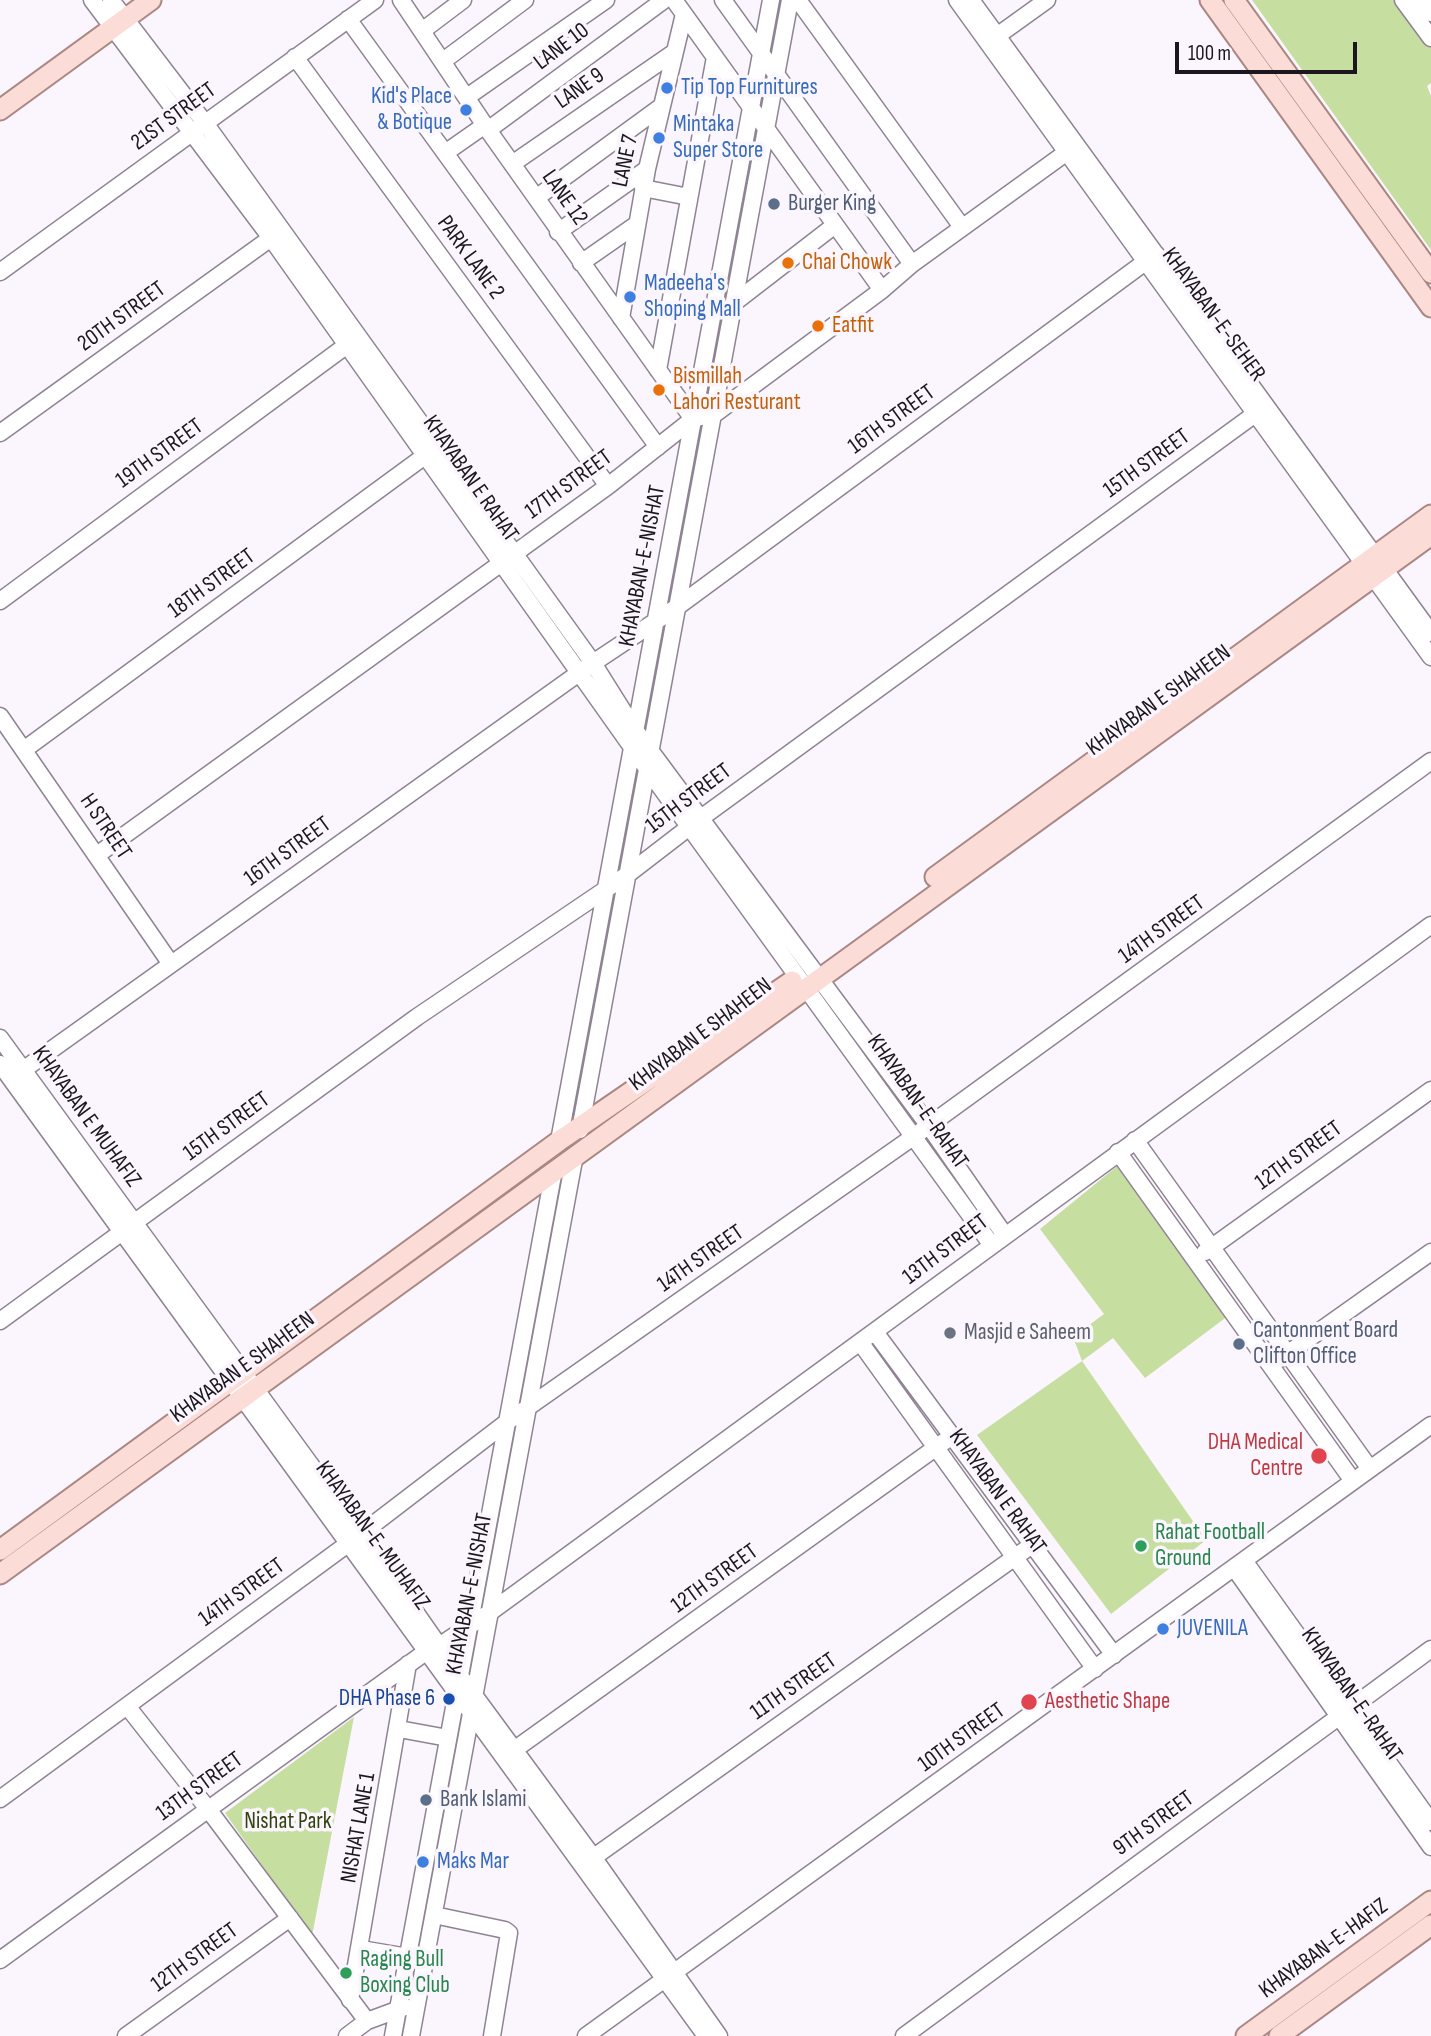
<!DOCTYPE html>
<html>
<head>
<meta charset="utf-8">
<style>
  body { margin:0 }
  #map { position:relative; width:1431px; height:2036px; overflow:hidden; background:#fbf5fd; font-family:"Sofia Sans Condensed",sans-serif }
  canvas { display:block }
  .scale { position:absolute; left:1175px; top:42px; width:182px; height:32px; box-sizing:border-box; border:4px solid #1c171e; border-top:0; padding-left:9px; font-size:21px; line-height:24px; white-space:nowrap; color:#1c171e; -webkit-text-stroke:5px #fbf5fd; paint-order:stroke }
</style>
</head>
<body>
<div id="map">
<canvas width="1431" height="2036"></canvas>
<div class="scale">100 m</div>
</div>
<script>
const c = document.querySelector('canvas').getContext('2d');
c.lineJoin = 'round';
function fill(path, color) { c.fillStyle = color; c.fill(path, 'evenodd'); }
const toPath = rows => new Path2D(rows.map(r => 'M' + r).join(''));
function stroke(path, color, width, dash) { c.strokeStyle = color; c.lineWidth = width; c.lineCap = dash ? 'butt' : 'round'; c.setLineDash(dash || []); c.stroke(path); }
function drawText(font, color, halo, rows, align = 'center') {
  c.font = font + ' "Sofia Sans Condensed",sans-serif'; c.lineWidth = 7; c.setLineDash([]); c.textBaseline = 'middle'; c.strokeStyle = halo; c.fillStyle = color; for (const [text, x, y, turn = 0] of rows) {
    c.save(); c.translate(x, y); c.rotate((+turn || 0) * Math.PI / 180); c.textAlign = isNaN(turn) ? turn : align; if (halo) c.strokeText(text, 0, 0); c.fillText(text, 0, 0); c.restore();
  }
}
const green = toPath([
  [1252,0,1396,0,1431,48,1431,83,1427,86,1431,96,1431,250],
  [1121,1163,1228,1316,1145,1378,1113,1338,1082,1361,1206,1540,1111,1614,977,1435,1082,1361,1073,1337,1104,1314,1040,1229],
  [354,1717,312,1936,225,1813]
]);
const minor = toPath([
  [92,0,271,238,646,767,991,1244],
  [111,0,205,123,593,663,635,730,929,1126,1004,1234],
  [401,0,488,130,693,419],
  [674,0,882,290],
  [723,0,912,264],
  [798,0,962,227],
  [957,0,1431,657],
  [971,0,1431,633],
  [1403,0,1431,38],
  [1421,0,1431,13],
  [348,19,658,447],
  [422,31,463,0],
  [990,41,1047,0],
  [295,57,608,486],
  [443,61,525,0],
  [467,97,606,0],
  [488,130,664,0],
  [445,153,485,125],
  [512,164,673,53],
  [643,188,689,197],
  [536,198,662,106],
  [558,232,647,169],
  [581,263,637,224],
  [0,272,375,0],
  [734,303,835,225],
  [621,318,647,169,684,14],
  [658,370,715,57],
  [0,433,271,238],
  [0,601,347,345],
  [0,716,171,964],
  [25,749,426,455],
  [97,855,608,486,693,419,716,413,882,290,912,264,1067,152],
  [0,1038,361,1534,460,1676,593,1857,719,2036],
  [0,1064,706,2036],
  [23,1070,593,663,677,607,1156,254],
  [580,1130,790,0],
  [1135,1140,1370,1469],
  [559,1141,771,0],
  [1118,1152,1353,1481],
  [135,1222,417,1017,627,875,701,818,1266,406],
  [1205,1252,1431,1090],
  [0,1321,122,1232],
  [875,1332,1114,1655],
  [860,1342,1095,1669],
  [1280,1359,1431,1252],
  [1245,1562,1431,1822],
  [1235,1569,1431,1847],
  [439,1646,489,1613,1431,925],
  [127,1706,208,1809,367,2021],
  [399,1729,448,1738],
  [507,1755,952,1436],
  [0,1799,349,1543,507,1422,913,1137,1431,761],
  [587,1862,1032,1545],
  [434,1915,505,1930,509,1933,492,2036],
  [361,1949,408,1957],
  [0,1960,427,1651],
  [350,2000,408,1664],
  [126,2036,290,1918],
  [347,2036,367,2021,405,2007],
  [393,2036,553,1175],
  [411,2036,574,1160],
  [586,2036,1431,1425],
  [904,2036,1431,1649]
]);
const major = toPath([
  [1210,0,1431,307],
  [1234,0,1431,273],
  [0,110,151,0],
  [935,877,1431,515],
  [0,1550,559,1141,792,981],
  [0,1574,1431,535],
  [1246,2036,1431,1901],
  [1279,2036,1431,1925]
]);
const markers = [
  [667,88,7,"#3f7fe0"],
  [466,110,7,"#3f7fe0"],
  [659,138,7,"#3f7fe0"],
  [774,204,7,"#5c6f8a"],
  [788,263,7,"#e8710a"],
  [630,297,7,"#3f7fe0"],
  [818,326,7,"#e8710a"],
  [659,390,7,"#e8710a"],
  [950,1333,7,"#6b7280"],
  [1239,1344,7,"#5c6f8a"],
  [1319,1456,9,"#e0444e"],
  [1141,1546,7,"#2e9e5b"],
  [1163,1629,7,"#3f7fe0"],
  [449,1699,7,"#1a4fb4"],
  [1029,1702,9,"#e0444e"],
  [426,1800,7,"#5c6f8a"],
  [423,1862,7,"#3f7fe0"],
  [346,1973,7,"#2e9e5b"]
];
const streetNames = [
  ["LANE 10",562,47,-37],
  ["LANE 9",580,89,-35],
  ["21ST STREET",174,117,-36],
  ["LANE 7",626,161,-78],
  ["LANE 12",564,198,55],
  ["PARK LANE 2",470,258,54],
  ["KHAYABAN-E-SEHER",1213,315,54],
  ["20TH STREET",122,317,-36],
  ["16TH STREET",892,420,-36],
  ["19TH STREET",160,454,-36],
  ["15TH STREET",1147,464,-36],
  ["KHAYABAN E RAHAT",470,479,55],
  ["17TH STREET",569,485,-36],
  ["KHAYABAN-E-NISHAT",643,566,-79],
  ["18TH STREET",212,584,-36],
  ["KHAYABAN E SHAHEEN",1159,701,-36],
  ["15TH STREET",689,799,-37],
  ["H STREET",105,827,56],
  ["16TH STREET",288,852,-36],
  ["14TH STREET",1162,930,-36],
  ["KHAYABAN E SHAHEEN",701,1035,-37],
  ["KHAYABAN-E-RAHAT",917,1102,55],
  ["KHAYABAN E MUHAFIZ",86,1117,54],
  ["15TH STREET",227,1127,-36],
  ["12TH STREET",1299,1156,-36],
  ["13TH STREET",946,1250,-37],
  ["14TH STREET",701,1259,-35],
  ["KHAYABAN E SHAHEEN",243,1368,-36],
  ["KHAYABAN E RAHAT",997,1492,54],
  ["KHAYABAN-E-MUHAFIZ",372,1536,54],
  ["12TH STREET",715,1579,-36],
  ["14TH STREET",242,1593,-36],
  ["KHAYABAN-E-NISHAT",470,1594,-79],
  ["11TH STREET",794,1687,-35],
  ["KHAYABAN-E-RAHAT",1351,1695,55],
  ["10TH STREET",962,1738,-36],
  ["13TH STREET",200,1787,-36],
  ["9TH STREET",1154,1824,-36],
  ["NISHAT LANE 1",359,1828,-80],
  ["KHAYABAN-E-HAFIZ",1324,1949,-36],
  ["12TH STREET",195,1958,-36]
];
const shopNames = [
  ["Tip Top Furnitures",681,88],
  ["Kid's Place",452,97,"right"],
  ["& Botique",452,123,"right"],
  ["Mintaka",673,125],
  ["Super Store",673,151],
  ["Madeeha's",644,284],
  ["Shoping Mall",644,310],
  ["JUVENILA",1177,1629],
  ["Maks Mar",437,1862]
];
const serviceNames = [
  ["Burger King",788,204],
  ["Cantonment Board",1253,1331],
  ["Clifton Office",1253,1357],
  ["Bank Islami",440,1800]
];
const foodNames = [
  ["Chai Chowk",802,263],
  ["Eatfit",832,326],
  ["Bismillah",673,377],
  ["Lahori Resturant",673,403]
];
const worshipNames = [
  ["Masjid e Saheem",964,1333]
];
const healthNames = [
  ["DHA Medical",1303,1443],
  ["Centre",1303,1469],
  ["Aesthetic Shape",1045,1702,"left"]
];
const leisureNames = [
  ["Rahat Football",1155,1533],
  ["Ground",1155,1559],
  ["Raging Bull",360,1960],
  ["Boxing Club",360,1986]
];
const transitNames = [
  ["DHA Phase 6",435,1699]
];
const parkNames = [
  ["Nishat Park",288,1822]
];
fill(green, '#c6dfa1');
stroke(minor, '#8f8394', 19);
stroke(major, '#ab8783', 23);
stroke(minor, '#fff', 16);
stroke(major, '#fbdcd6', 19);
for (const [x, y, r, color] of markers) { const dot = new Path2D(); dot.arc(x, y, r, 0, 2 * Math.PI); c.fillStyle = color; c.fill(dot); stroke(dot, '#fbf5fd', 2.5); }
drawText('23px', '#1c171e', '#fbf5fd', streetNames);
drawText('23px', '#366cbe', '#fbf5fd', shopNames, 'left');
drawText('23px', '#4e5e75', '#fbf5fd', serviceNames, 'left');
drawText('23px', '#c56008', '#fbf5fd', foodNames, 'left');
drawText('23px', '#5b616d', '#fbf5fd', worshipNames, 'left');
drawText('23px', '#be3a42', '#fbf5fd', healthNames, 'right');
drawText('23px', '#27864d', '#fbf5fd', leisureNames, 'left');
drawText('23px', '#164399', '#fbf5fd', transitNames, 'right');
drawText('23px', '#31430e', '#fbf5fd', parkNames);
</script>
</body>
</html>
